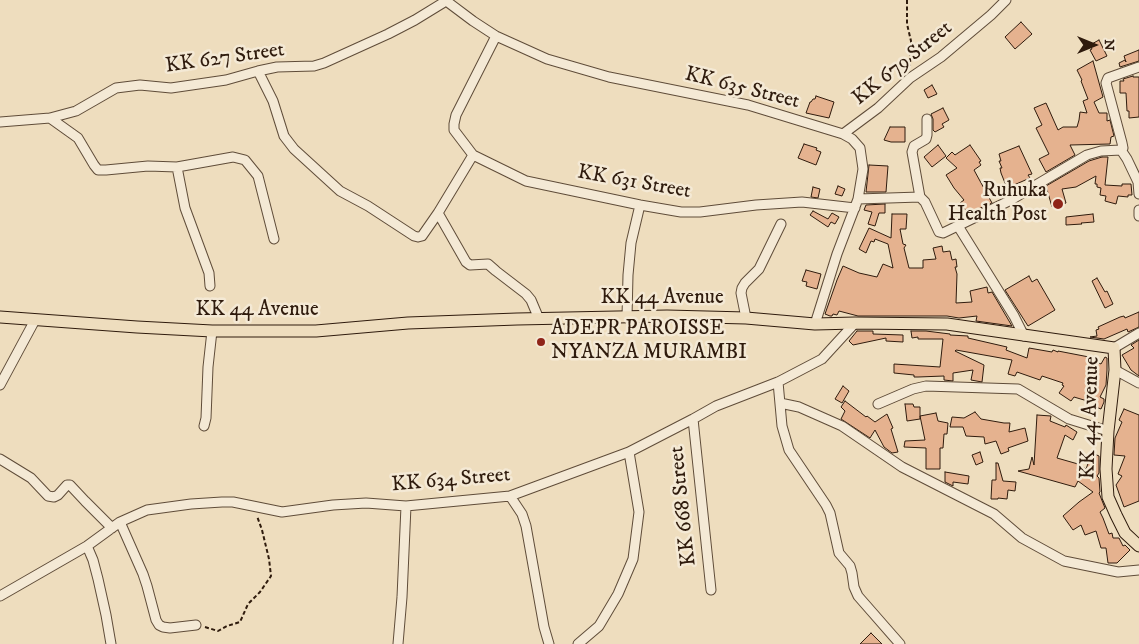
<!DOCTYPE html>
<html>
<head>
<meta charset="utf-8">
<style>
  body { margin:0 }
  #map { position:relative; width:1139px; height:644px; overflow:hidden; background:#eeddbe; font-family:"IM FELL DW Pica",serif }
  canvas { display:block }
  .north { position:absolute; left:1069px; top:20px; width:50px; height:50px; -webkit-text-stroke:4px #f4e9d5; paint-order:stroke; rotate:90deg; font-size:14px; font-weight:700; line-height:20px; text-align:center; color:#2f1b0d }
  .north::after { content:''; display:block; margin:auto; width:18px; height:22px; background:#2f1b0d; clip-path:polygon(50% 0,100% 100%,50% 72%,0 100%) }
</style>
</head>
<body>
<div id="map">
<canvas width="1139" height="644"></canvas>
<div class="north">N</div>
</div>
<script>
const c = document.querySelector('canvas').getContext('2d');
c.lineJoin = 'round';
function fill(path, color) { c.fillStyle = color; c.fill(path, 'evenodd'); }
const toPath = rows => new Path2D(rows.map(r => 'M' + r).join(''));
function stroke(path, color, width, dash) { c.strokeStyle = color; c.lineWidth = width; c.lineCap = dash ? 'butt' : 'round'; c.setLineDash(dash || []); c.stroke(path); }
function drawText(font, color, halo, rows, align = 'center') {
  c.font = font + ' "IM FELL DW Pica",serif'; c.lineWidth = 5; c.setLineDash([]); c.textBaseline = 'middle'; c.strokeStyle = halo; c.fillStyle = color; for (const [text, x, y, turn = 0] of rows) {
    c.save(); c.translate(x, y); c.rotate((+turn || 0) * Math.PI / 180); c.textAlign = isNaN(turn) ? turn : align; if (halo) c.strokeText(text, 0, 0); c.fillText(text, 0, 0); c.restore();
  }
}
const building = toPath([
  [1021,22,1032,34,1015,49,1005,37,1021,22],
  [1099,40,1107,56,1096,61,1090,50,1092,49,1090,45,1099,40],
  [1139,50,1139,61,1120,67,1119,63,1125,60,1126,62,1124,56,1139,50],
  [1093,61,1103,97,1094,102,1099,113,1107,113,1107,121,1110,120,1114,136,1111,137,1110,144,1070,145,1075,155,1046,172,1039,159,1049,154,1036,128,1042,125,1034,108,1046,103,1058,130,1063,127,1077,127,1079,120,1080,112,1087,113,1083,101,1088,99,1081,81,1082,80,1077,70,1093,61],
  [1133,76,1133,77,1139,77,1139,117,1129,118,1129,111,1127,111,1126,93,1120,93,1120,81,1124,81,1123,79,1133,76],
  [932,85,937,94,928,98,924,90,932,85],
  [816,96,834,102,829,118,806,113,810,102,811,102,813,99,815,99,816,96],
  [943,108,949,120,942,124,944,127,935,132,933,130,933,119,931,114,943,108],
  [890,127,905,127,905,142,891,142,884,140,890,127],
  [804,144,817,148,816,150,821,152,816,165,798,158,804,144],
  [938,145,946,156,932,167,924,157,938,145],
  [970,145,981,161,979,162,981,165,974,170,992,203,969,213,968,211,967,212,960,203,964,200,954,188,946,175,957,168,946,158,952,152,955,155,970,145],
  [1019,146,1032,174,1028,175,1030,178,1007,188,1001,173,1000,168,1002,168,999,161,1001,161,999,154,1019,146],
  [1102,157,1108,157,1105,185,1122,186,1122,184,1131,184,1132,195,1128,195,1128,197,1118,196,1116,204,1105,201,1106,196,1100,195,1101,188,1097,187,1097,184,1095,184,1096,176,1076,187,1062,189,1066,203,1052,207,1046,186,1089,161,1102,157],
  [869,165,888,166,886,192,866,192,869,165],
  [838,186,845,189,842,196,835,194,838,186],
  [813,187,820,189,818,198,811,197,813,187],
  [885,204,885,213,879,213,875,226,868,224,872,212,864,210,866,205,885,204],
  [813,211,828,219,832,213,839,217,835,224,831,222,828,227,810,215,813,211],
  [892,214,907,214,906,229,900,229,903,244,906,245,904,248,909,268,923,268,923,260,936,259,933,248,942,246,943,252,950,251,952,260,956,259,957,267,955,267,957,274,956,303,972,302,970,291,987,287,988,293,992,292,1012,326,976,321,977,316,959,318,947,316,858,316,839,311,837,315,833,314,832,316,830,316,825,314,837,280,843,266,859,273,877,277,883,264,893,268,888,244,875,239,874,242,871,241,866,253,859,249,869,228,891,238,892,214],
  [1093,214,1094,222,1081,223,1082,224,1066,225,1066,217,1093,214],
  [806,270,821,274,817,289,806,286,807,282,802,281,806,270],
  [1029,276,1032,282,1037,279,1055,310,1028,326,1005,290,1029,276],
  [1097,278,1105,292,1107,291,1113,304,1105,308,1092,281,1097,278],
  [1139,312,1139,327,1128,332,1127,329,1104,339,1090,337,1097,336,1096,330,1099,329,1098,327,1120,317,1124,316,1125,318,1139,312],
  [857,331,873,331,873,334,903,335,903,342,886,341,886,338,853,345,849,341,857,331],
  [911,331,926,331,950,334,950,335,968,336,968,338,1007,347,1006,350,1027,358,1029,348,1052,352,1053,350,1058,352,1058,351,1089,357,1089,359,1101,364,1105,357,1107,358,1107,370,1106,385,1100,397,1104,399,1104,402,1101,409,1093,406,1094,403,1074,397,1071,401,1059,393,1064,386,1062,385,1063,383,1042,376,1040,380,1017,372,1015,376,1008,374,1012,360,956,350,955,351,984,365,982,382,971,380,973,370,953,373,953,381,944,380,944,376,918,377,914,377,914,375,894,373,894,364,940,367,943,339,918,339,918,337,912,338,911,331],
  [1139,340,1139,376,1131,370,1122,355,1134,348,1131,345,1139,340],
  [843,386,849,391,842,403,835,399,843,386],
  [845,401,866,417,867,416,875,422,887,414,893,428,891,429,898,452,892,453,884,447,875,430,870,438,841,419,845,411,841,407,845,401],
  [905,404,913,404,914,407,920,407,920,419,907,421,905,404],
  [1124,409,1139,415,1139,501,1124,507,1116,485,1122,476,1118,474,1125,456,1114,455,1115,438,1122,422,1119,420,1124,409],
  [975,412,981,419,1004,423,1010,423,1009,432,1025,428,1028,441,1008,448,1009,451,1001,454,996,441,985,444,984,437,966,436,963,427,950,427,952,417,964,418,975,412],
  [936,413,938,421,948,423,947,434,944,434,943,448,940,448,940,469,926,469,926,448,904,447,905,441,925,440,920,416,936,413],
  [1037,415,1051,416,1050,421,1065,427,1066,425,1077,432,1073,440,1065,435,1057,458,1078,464,1086,469,1092,453,1099,456,1099,473,1097,476,1099,478,1100,492,1099,493,1105,508,1100,512,1103,518,1109,534,1112,533,1113,538,1119,538,1123,546,1125,545,1130,550,1117,563,1108,563,1106,548,1101,548,1096,531,1085,535,1081,525,1073,530,1063,516,1079,502,1093,492,1078,481,1075,487,1018,471,1029,469,1032,457,1034,465,1037,415],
  [980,452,983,462,976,465,972,455,980,452],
  [996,463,998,463,1003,481,1016,482,1015,491,1008,490,1007,499,998,498,998,499,991,499,992,480,996,480,996,463],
  [945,472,969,476,968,484,953,482,953,486,945,482,945,472],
  [871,633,882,644,860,644,871,633]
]);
const path = toPath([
  [907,0,907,24,911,41,910,66],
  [205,627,218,631,227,626,240,622,248,604,260,592,271,576,269,559,262,530,257,516]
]);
const minor = toPath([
  [445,0,473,21,496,36,547,59,609,77,748,105,843,134,852,139,860,148,863,169,858,199,837,254,815,324],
  [496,36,456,115,454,124,454,130,473,155,526,181,640,205,681,212,700,212,756,205,802,202,855,208],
  [258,71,273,101,284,136,294,149,340,191,368,206,414,236,418,237,422,236,438,213,473,155],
  [50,118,78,138,94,165,98,170,106,170,148,166,177,167,233,157,245,160,258,176,274,239],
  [0,122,50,118,76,111,116,88,140,85,171,88,226,80,258,71,277,67,314,66,324,63,388,34,415,20,446,1],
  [843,134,878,108,910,78,941,57,991,15,1006,0],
  [1121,150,1127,159,1138,182,1139,194],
  [177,167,185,208,209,273,210,286],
  [920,197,912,152,914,146,926,139,927,135,927,119],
  [858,199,920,197,925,202,939,232,943,233,1009,201,1087,155,1101,151,1121,150,1123,148,1122,143,1106,83,1108,78,1139,67],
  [1139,210,1139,216],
  [438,213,466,262,470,265,488,264,496,271,526,294,531,300,539,319],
  [958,226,1014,316,1024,336],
  [627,317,628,275,631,243,640,205],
  [746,318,741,293,742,288,745,283,759,269,781,224],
  [1114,348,1139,333],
  [1115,370,1139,383],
  [778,382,782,426,789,450,826,505,830,513,839,553,850,566,852,573,854,587,858,596,900,644],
  [0,385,35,320],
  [780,403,799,407,842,426,902,467,994,514,1022,538,1064,561,1118,572,1139,570],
  [878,404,913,389,926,386,1018,389,1069,419,1108,431],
  [693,419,711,590],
  [204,426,206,418,208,367,212,331],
  [0,459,31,478,48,496,54,497,58,495,67,485,70,485,85,501,112,528],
  [510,496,522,514,526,526,544,627,549,644],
  [120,522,143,574,147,586,156,620,159,625,163,627,170,628,196,625],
  [87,546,93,560,98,579,106,615,111,644],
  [0,596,87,546,120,522,147,510,191,504,222,502,233,502,282,512,333,505,366,503,406,506,510,496,629,452,693,419,716,406,778,382,822,359,855,323],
  [398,644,402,597,406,506],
  [578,644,599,626,618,594,633,559,639,512,629,452]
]);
const major = toPath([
  [0,317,137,327,212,331,316,331,408,323,517,319,667,316,746,318,815,324,855,323,947,324,1114,348,1115,370,1108,431,1106,469,1108,497,1116,515,1125,533,1139,546]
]);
const markers = [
  [1058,204,6,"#8f2418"],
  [541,342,5,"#8f2418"]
];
const streetNames = [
  ["KK 627 Street",225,59,-8],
  ["KK 679 Street",903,64,-39],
  ["KK 635 Street",742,89,14],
  ["KK 631 Street",634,183,10],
  ["KK 44 Avenue",662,299],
  ["KK 44 Avenue",257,311],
  ["KK 44 Avenue",1091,418,-88],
  ["KK 634 Street",451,481,-5],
  ["KK 668 Street",684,506,-96]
];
const poiNames = [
  ["Ruhuka",1047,192],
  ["Health Post",1047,216],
  ["ADEPR PAROISSE",551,330,"left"],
  ["NYANZA MURAMBI",551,354,"left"]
];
fill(building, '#e5b28f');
stroke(building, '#2f1b0d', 1);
stroke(minor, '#5f4c39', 11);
stroke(major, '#2f1b0d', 13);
stroke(path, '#2f1b0d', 2, [4, 2.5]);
stroke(minor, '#f4e9d5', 9);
stroke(major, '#eeddbe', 11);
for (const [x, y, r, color] of markers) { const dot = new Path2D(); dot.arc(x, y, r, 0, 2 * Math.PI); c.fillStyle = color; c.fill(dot); stroke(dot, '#f4e9d5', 2); }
drawText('21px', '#2f1b0d', '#f4e9d5', streetNames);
drawText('21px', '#2f1b0d', '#f4e9d5', poiNames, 'right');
</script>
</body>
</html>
